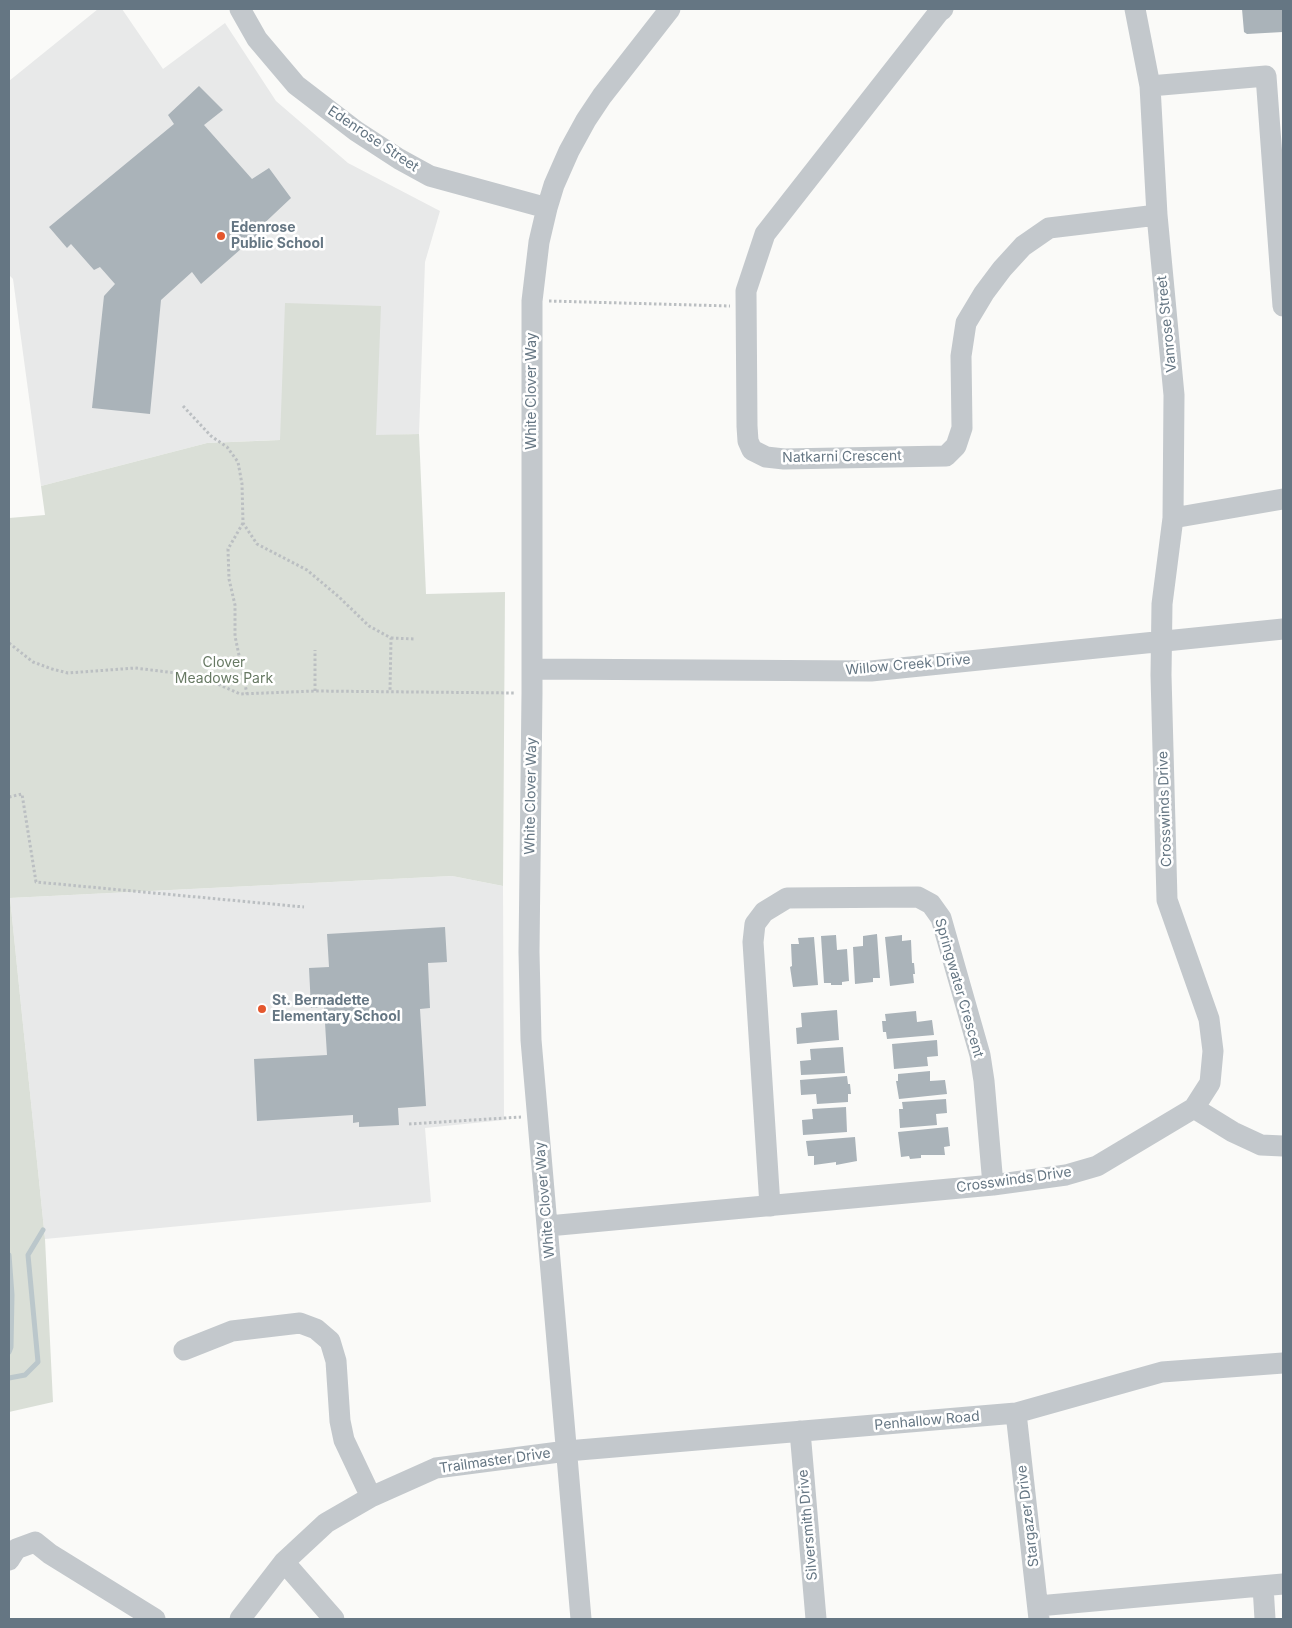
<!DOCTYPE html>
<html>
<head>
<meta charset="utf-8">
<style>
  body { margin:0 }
  #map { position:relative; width:1292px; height:1628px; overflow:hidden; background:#fafaf8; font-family:Inter,sans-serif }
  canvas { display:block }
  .frame { position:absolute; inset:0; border:10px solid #657683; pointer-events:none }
</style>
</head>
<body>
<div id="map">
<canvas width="1292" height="1628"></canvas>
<div class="frame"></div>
</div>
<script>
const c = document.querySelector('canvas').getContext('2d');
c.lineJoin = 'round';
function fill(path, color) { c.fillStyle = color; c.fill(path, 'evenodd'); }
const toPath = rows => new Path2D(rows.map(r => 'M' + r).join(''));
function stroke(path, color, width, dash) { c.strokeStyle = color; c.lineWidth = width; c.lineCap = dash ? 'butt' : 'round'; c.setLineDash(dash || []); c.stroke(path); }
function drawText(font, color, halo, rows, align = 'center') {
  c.font = font + ' Inter,sans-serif'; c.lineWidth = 5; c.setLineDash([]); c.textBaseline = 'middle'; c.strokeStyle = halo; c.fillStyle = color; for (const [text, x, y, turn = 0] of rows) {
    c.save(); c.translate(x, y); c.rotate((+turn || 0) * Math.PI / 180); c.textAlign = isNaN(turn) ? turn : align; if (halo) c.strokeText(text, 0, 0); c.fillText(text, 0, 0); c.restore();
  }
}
const built = toPath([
  [98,9,122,9,163,69,225,23,276,101,348,163,440,211,425,262,419,434,207,443,41,486,13,279,9,275,9,81],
  [452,876,503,886,504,1120,425,1128,431,1202,45,1239,10,898]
]);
const green = toPath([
  [285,303,381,306,376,435,419,434,426,594,505,592,503,886,452,876,10,898,45,1239,53,1402,9,1412,9,518,45,515,41,486,207,443,280,440]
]);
const stream = toPath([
  [9,1255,12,1295,11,1347,9,1352],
  [9,1378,25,1375,38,1362,28,1255,43,1230]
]);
const building = toPath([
  [1242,9,1283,9,1283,32,1247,34,1244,32],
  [199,86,223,110,204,125,252,179,269,168,291,198,256,231,258,234,201,284,192,272,161,300,150,414,92,408,104,296,115,284,100,267,94,270,71,244,67,248,49,227,174,124,168,115],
  [445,927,447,962,428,963,430,1008,420,1009,426,1106,398,1108,399,1125,359,1127,359,1122,353,1123,353,1115,257,1121,254,1059,327,1055,324,1007,311,1008,309,968,329,967,327,934],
  [877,934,880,978,873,978,873,982,855,984,853,947,863,946,863,936],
  [836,935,837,950,847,949,849,981,842,982,842,985,831,985,831,983,824,983,821,936],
  [902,935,902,941,911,940,912,963,914,963,915,974,913,974,914,983,890,986,885,937],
  [814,937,818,985,793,987,790,967,792,966,791,944,799,944,798,938],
  [837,1010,839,1040,797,1044,796,1028,802,1027,801,1013],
  [916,1011,917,1022,932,1020,934,1035,887,1039,886,1032,883,1032,882,1021,886,1021,885,1014],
  [937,1040,938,1056,927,1057,928,1066,894,1069,892,1044],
  [843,1047,845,1073,801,1075,800,1061,811,1060,810,1049],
  [930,1071,930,1081,945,1080,947,1094,899,1099,896,1081,898,1081,898,1074],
  [847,1076,848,1084,850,1084,851,1094,848,1094,848,1102,817,1104,816,1094,801,1095,800,1080],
  [946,1099,947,1113,936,1114,937,1125,900,1128,899,1109,903,1109,902,1102],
  [846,1107,847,1132,803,1135,802,1120,813,1119,812,1109],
  [948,1127,950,1146,944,1147,945,1155,921,1155,921,1158,910,1159,909,1156,901,1157,898,1132],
  [855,1137,857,1161,836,1165,836,1162,814,1165,814,1156,808,1156,806,1141]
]);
const path = toPath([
  [549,301,730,306],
  [183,406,211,436,227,447,238,462,242,484,243,523,257,544,307,570,339,597,369,626,391,638,390,691],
  [243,523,228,549,229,579,235,605,235,636,247,694],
  [391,638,415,639],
  [9,643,33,662,52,669,68,673,135,668,192,675,204,678,240,694,315,691,514,693],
  [315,691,315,650],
  [9,797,22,794,36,882,304,907],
  [409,1124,521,1117]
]);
const minor = toPath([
  [240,9,257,39,296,85,356,131,399,159,430,176,547,208],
  [943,9,939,12,765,234,746,291,747,426,748,441,752,450,766,457,784,459,946,456,956,446,962,428,961,356,966,323,984,293,1002,269,1023,246,1049,228,1157,215],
  [1150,86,1266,76,1283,306],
  [1173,518,1283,499],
  [532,669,871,671,1283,629],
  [1194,1108,1233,1132,1261,1145,1283,1146],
  [770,1206,753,942,755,924,764,912,787,898,918,897,931,904,941,918,980,1055,984,1081,993,1185],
  [548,1226,993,1185,1066,1175,1097,1166,1194,1108,1210,1083,1213,1051,1209,1019,1167,900,1161,675,1162,604,1173,518,1174,395,1157,215,1150,86,1135,9],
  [184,1350,232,1331,300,1323,316,1329,330,1341,336,1361,340,1421,344,1440,371,1497],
  [1016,1413,1039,1619],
  [800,1431,816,1619],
  [9,1560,16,1549,35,1542,50,1554,155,1619],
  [284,1562,334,1619],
  [1263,1586,1265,1619],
  [1038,1606,1283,1584],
  [240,1619,284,1562,326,1523,371,1497,436,1468,567,1451,1016,1413,1162,1372,1283,1363],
  [581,1619,531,1040,529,952,532,693,532,301,539,242,547,208,554,185,569,151,586,120,602,96,670,9]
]);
const markers = [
  [221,236,5,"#e4572e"],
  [262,1009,5,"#e4572e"]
];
const streetNames = [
  ["Edenrose Street",373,139,34],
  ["Vanrose Street",1167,324,-96],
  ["White Clover Way",532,391,-90],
  ["Natkarni Crescent",842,457,-1],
  ["Willow Creek Drive",908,665,-5],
  ["White Clover Way",531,796,-89],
  ["Crosswinds Drive",1165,809,-92],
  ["Springwater Crescent",959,988,74],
  ["Crosswinds Drive",1014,1180,-8],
  ["White Clover Way",545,1200,-95],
  ["Penhallow Road",927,1421,-5],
  ["Trailmaster Drive",495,1461,-8],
  ["Stargazer Drive",1028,1516,-97],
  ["Silversmith Drive",808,1525,-95]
];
const poiNames = [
  ["Edenrose",231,228],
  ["Public School",231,244],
  ["St. Bernadette",272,1001],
  ["Elementary School",272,1017]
];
const parkNames = [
  ["Clover",224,663],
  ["Meadows Park",224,679]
];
fill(built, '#e8e9e9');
fill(green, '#dadfd7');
stroke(stream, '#bbc7cb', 5);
fill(building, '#aab3b9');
stroke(path, '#bbbfc2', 3, [2.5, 2.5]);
stroke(minor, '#c3c8cc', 21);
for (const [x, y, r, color] of markers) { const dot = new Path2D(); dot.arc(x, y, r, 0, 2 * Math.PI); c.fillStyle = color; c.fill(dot); stroke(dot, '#fff', 2); }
drawText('14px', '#657683', '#fff', streetNames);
drawText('bold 14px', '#657683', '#fff', poiNames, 'left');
drawText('14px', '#687a64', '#fff', parkNames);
</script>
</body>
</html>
